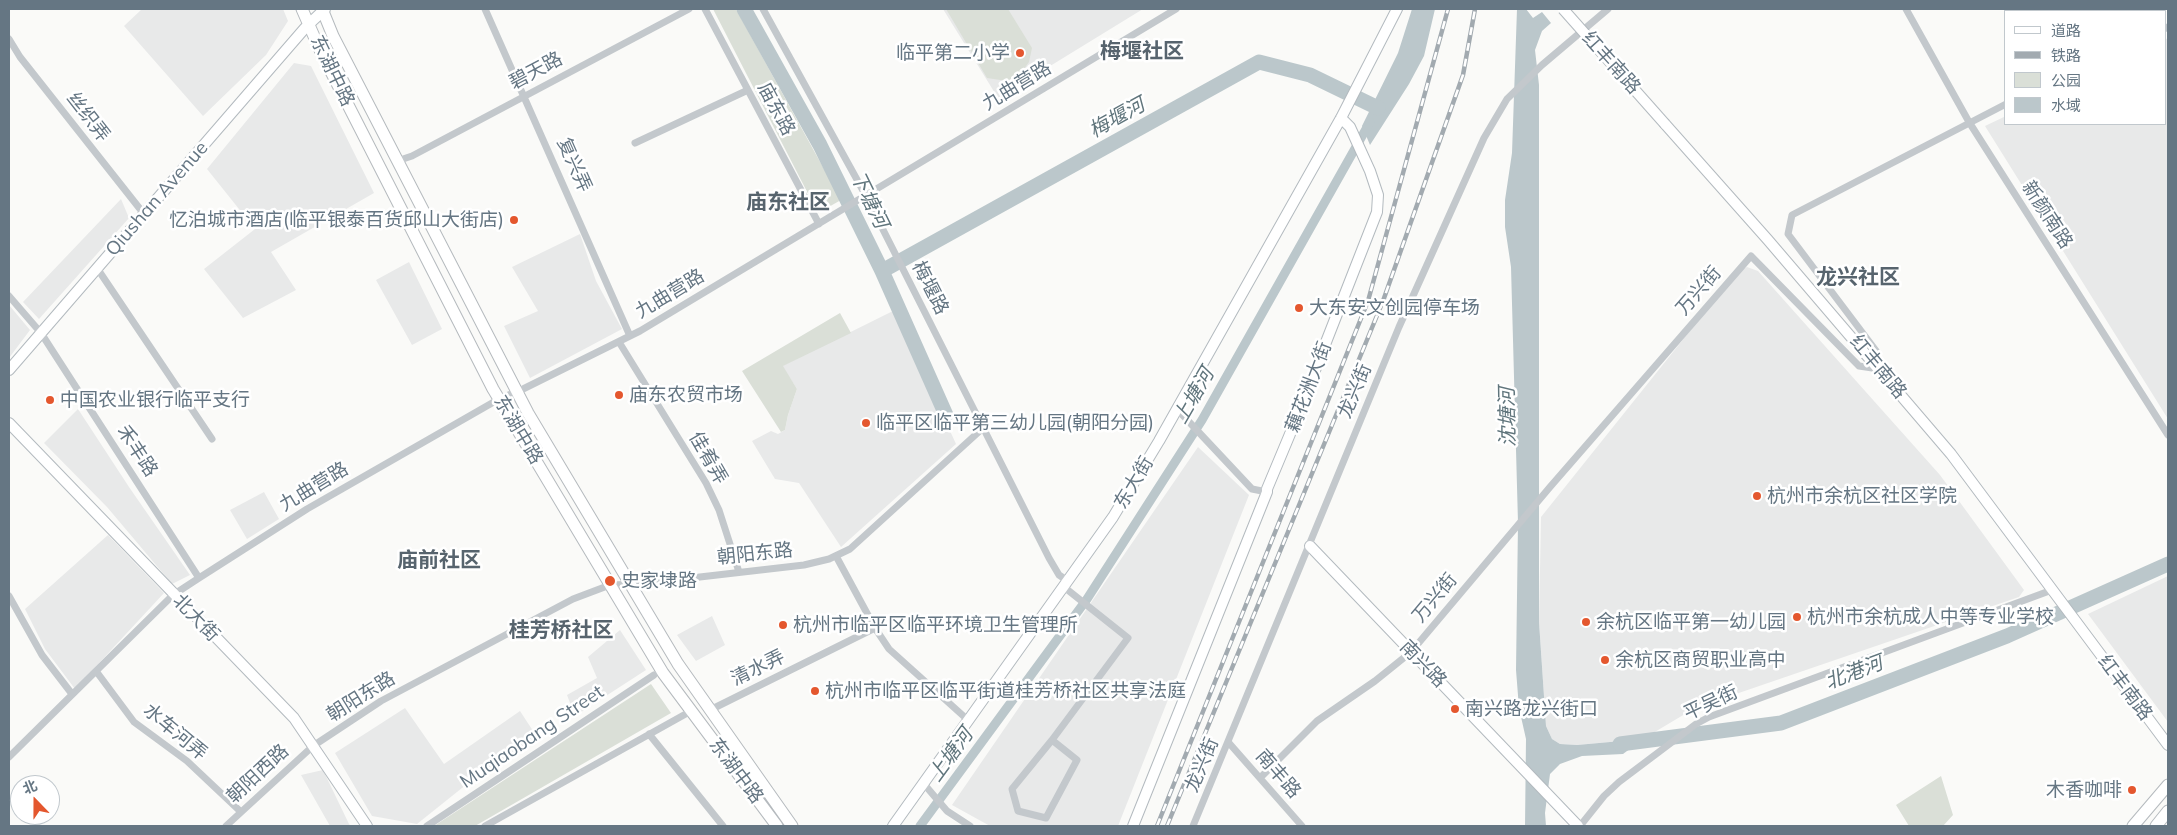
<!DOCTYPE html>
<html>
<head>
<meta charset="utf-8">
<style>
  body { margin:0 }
  #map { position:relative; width:2177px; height:835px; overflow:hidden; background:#fafaf8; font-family:Mulish,"Noto Sans SC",sans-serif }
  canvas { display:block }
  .frame { position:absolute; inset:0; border:10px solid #657683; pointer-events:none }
  .legend { position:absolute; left:2004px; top:10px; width:162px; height:115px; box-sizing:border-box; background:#fff; border:1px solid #c1c8cd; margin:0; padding:6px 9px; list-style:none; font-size:15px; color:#657683 }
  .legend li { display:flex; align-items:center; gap:10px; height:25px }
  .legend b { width:25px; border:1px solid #c1c8cd }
  .north { position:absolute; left:10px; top:775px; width:50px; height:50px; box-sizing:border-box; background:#fff; border:1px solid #c1c8cd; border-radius:50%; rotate:338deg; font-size:14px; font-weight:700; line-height:20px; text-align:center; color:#657683 }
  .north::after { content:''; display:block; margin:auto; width:18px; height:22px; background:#e4572e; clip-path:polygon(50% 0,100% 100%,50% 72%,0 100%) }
</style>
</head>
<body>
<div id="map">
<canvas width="2177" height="835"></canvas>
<div class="frame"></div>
<ul class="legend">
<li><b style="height:6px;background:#fff"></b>道路</li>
<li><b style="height:6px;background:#a2aab0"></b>铁路</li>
<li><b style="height:14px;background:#dadfd7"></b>公园</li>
<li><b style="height:14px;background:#bbc7cb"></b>水域</li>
</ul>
<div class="north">北</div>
</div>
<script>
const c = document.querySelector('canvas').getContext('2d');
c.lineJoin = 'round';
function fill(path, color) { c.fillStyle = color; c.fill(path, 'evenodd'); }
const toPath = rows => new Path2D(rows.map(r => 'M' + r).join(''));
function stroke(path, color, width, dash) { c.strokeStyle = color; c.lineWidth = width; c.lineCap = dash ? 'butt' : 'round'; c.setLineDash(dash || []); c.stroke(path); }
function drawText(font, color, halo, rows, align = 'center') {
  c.font = font + ' Mulish,"Noto Sans SC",sans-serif'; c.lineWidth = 5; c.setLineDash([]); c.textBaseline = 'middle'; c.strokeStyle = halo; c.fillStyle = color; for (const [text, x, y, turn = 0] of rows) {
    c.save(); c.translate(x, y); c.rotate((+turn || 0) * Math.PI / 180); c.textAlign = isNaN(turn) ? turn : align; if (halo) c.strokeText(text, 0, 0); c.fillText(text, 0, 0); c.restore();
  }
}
const built = toPath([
  [142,9,283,9,288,21,266,55,203,116,124,26],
  [943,9,1143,9,998,98],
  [2168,38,2168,419,1985,126,2006,116,2006,124,2166,124,2166,39],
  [294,63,311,66,374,193,271,252,296,290,243,318,204,269,255,229,207,169],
  [121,199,129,218,39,319,23,302],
  [580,234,596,281,622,329,530,378,504,326,538,311,512,267],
  [409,262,442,329,412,345,376,280],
  [1747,267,1758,271,1940,475,2024,590,2019,597,1695,708,1643,739,1577,745,1560,744,1552,739,1546,726,1539,622,1541,517,1737,272],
  [9,305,30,330,9,358],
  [895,310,956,444,841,547,799,483,775,479,752,441,771,431,778,434,785,430,788,415,797,389,782,366],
  [78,409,129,487,190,575,172,584,107,507,44,443],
  [1198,447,1249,495,1118,826,990,826,952,805],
  [264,492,279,519,247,539,230,510],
  [108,535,164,593,75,689,45,649,25,609],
  [2168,576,2168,722,2088,614],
  [712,616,725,645,696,661,677,635],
  [620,630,646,670,575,716,567,695,597,678,588,657],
  [405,708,444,764,520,711,537,737,467,784,417,824,372,816,335,753],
  [323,770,349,824,351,826,330,826,301,775]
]);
const green = toPath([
  [713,9,736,9,841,200,818,213],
  [946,9,1008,9,1032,48,1029,62,1021,73,1007,81,987,78],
  [840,313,851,333,783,366,797,389,788,415,785,430,781,432,742,371],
  [651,684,671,713,475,826,434,826],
  [1941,776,1953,815,1943,826,1909,826,1896,805]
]);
const water = toPath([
  [1412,9,1435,9,1424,56,1409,84,1370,145,1362,126,1398,53],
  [1517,9,1526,9,1533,18,1542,12,1551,23,1542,31,1535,50,1539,85,1539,622,1546,726,1552,739,1560,744,1577,745,1643,739,1623,754,1582,756,1560,764,1550,774,1545,813,1546,826,1525,826,1526,739,1519,708,1516,670,1518,523,1511,267,1505,227,1505,200,1512,153]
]);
const canal = toPath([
  [920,826,1087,599,1202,420,1370,122]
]);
const river = toPath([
  [744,9,820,145,882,271,946,415],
  [882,271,1259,62,1310,75,1378,108],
  [1620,744,1781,723,2007,636,2168,564]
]);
const street = toPath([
  [485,9,630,336],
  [705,9,819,224],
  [763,9,866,196,1049,558,1059,575,1068,581],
  [1906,9,1969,122,2168,435],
  [2166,28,2168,27],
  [9,39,20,57,144,214],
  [635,143,748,90],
  [397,161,412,156,689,9],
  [97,268,212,439],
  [9,296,41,333,199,578],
  [619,342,706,483,719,510,739,572],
  [1177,409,1252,489,1267,492],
  [836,556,875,628,889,649,969,721],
  [9,596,42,655,72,694],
  [96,671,134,722,187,761,241,812],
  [710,710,875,628],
  [649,734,723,826],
  [1052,740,1077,760,1046,818,1018,811,1012,789,1052,740,1128,638,1064,587],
  [1229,743,1302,826],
  [9,757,173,595,199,578,307,509,499,399,523,389,640,331,1176,9],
  [1260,778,1317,721,1375,681,1411,652,1550,487,1751,256,1859,366,1879,369,1877,352,1788,234,1792,215,2006,104],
  [924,784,947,811,970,826],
  [226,826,313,746,381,701,573,599,610,585,639,584,804,565,829,559,850,549,983,428],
  [427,826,654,675],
  [485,826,691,711],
  [1193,826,1399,327,1484,138,1507,99,1542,65,1608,9],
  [1580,826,1604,796,1619,782,1696,724,1709,717,2052,590]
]);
const secondary = toPath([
  [309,24,325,9],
  [1665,124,1768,240,1951,454,2168,745],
  [9,370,305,28],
  [9,423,294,718,367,826],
  [1310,546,1578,826],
  [893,826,1113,517,1159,441,1341,118,1397,9],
  [1133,826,1267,492,1267,489,1290,434,1377,212,1378,195,1370,171,1350,127,1341,118]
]);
const primary = toPath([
  [302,9,320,50,493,389,663,673,777,826],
  [322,9,333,36,528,413,678,664,792,826],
  [2133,826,2168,785],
  [2156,826,2168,811]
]);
const rail = toPath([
  [1157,826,1368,301,1448,9],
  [1167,826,1383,301,1463,75,1475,9]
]);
const secondaryBridge = toPath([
  [1563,9,1665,124]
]);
const markers = [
  [1020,53,5,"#e4572e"],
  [514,220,5,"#e4572e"],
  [1299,308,5,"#e4572e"],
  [619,395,5,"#e4572e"],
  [50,400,5,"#e4572e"],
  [866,423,5,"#e4572e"],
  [1757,496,5,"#e4572e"],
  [610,581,6,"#e4572e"],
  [1797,617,5,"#e4572e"],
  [1586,622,5,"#e4572e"],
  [783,625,5,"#e4572e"],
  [1605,660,5,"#e4572e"],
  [815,691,5,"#e4572e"],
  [1455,709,5,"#e4572e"],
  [2132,790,5,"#e4572e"]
];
const poiNames = [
  ["临平第二小学",1010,53,"right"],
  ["忆泊城市酒店(临平银泰百货邱山大街店)",504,220,"right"],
  ["大东安文创园停车场",1309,308],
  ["庙东农贸市场",629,395],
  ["中国农业银行临平支行",60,400],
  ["临平区临平第三幼儿园(朝阳分园)",876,423],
  ["杭州市余杭区社区学院",1767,496],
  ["史家埭路",621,581],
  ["杭州市余杭成人中等专业学校",1807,617],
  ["余杭区临平第一幼儿园",1596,622],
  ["杭州市临平区临平环境卫生管理所",793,625],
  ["余杭区商贸职业高中",1615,660],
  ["杭州市临平区临平街道桂芳桥社区共享法庭",825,691],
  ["南兴路龙兴街口",1465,709],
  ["木香咖啡",2122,790,"right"]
];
const streetNames = [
  ["红丰南路",1611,63,48],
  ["东湖中路",332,71,64],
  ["碧天路",536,71,-28],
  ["九曲营路",1017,86,-31],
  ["庙东路",776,109,62],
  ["丝织弄",88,117,52],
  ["复兴弄",574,165,66],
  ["Qiushan Avenue",157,199,-49],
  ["新颜南路",2047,215,57],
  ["梅堰路",930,288,63],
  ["万兴街",1699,291,-49],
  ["九曲营路",670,294,-31],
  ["红丰南路",1878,367,50],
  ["藕花洲大街",1309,387,-69],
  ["龙兴街",1355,391,-67],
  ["东湖中路",518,430,59],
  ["禾丰路",137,451,57],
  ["佳肴弄",708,458,60],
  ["东大街",1134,483,-59],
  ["九曲营路",314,487,-31],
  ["朝阳东路",755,554,-6],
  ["万兴街",1435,598,-50],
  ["北大街",196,618,46],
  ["南兴路",1423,664,46],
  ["清水弄",758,668,-26],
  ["红丰南路",2125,688,53],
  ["朝阳东路",361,697,-32],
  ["平吴街",1711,703,-25],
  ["水车河弄",175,732,40],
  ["Muqiaobang Street",532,737,-34],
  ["龙兴街",1202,765,-67],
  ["东湖中路",736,771,53],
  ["朝阳西路",258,774,-43],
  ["南丰路",1278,774,49]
];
const waterNames = [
  ["梅堰河",1117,118,-29],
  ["下塘河",869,200,64],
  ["上塘河",1194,396,-60],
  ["沈塘河",1508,417,-91],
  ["北港河",1854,673,-21],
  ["上塘河",951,755,-54]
];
const quarterNames = [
  ["梅堰社区",1142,52],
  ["庙东社区",788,203],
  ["龙兴社区",1858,278],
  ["庙前社区",439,561],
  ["桂芳桥社区",561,631]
];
fill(built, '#e8e9e9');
fill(green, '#dadfd7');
fill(water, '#bbc7cb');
stroke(canal, '#bbc7cb', 9);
stroke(river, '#bbc7cb', 15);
stroke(secondary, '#b3babf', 12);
stroke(primary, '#b5babe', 13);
stroke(street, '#c3c8cc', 7);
stroke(secondary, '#fff', 10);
stroke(primary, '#fff', 11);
stroke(rail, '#a2aab0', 4.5);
stroke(rail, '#fff', 2.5, [8]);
stroke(secondaryBridge, '#b3babf', 12, []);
stroke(secondaryBridge, '#fff', 10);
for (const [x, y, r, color] of markers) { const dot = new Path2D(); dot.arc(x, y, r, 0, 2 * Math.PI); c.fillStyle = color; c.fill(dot); stroke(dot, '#fff', 2); }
drawText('19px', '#657683', '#fff', poiNames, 'left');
drawText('19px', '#657683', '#fff', streetNames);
drawText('italic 20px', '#60757c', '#fff', waterNames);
drawText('bold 21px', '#57646e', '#fff', quarterNames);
</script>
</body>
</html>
